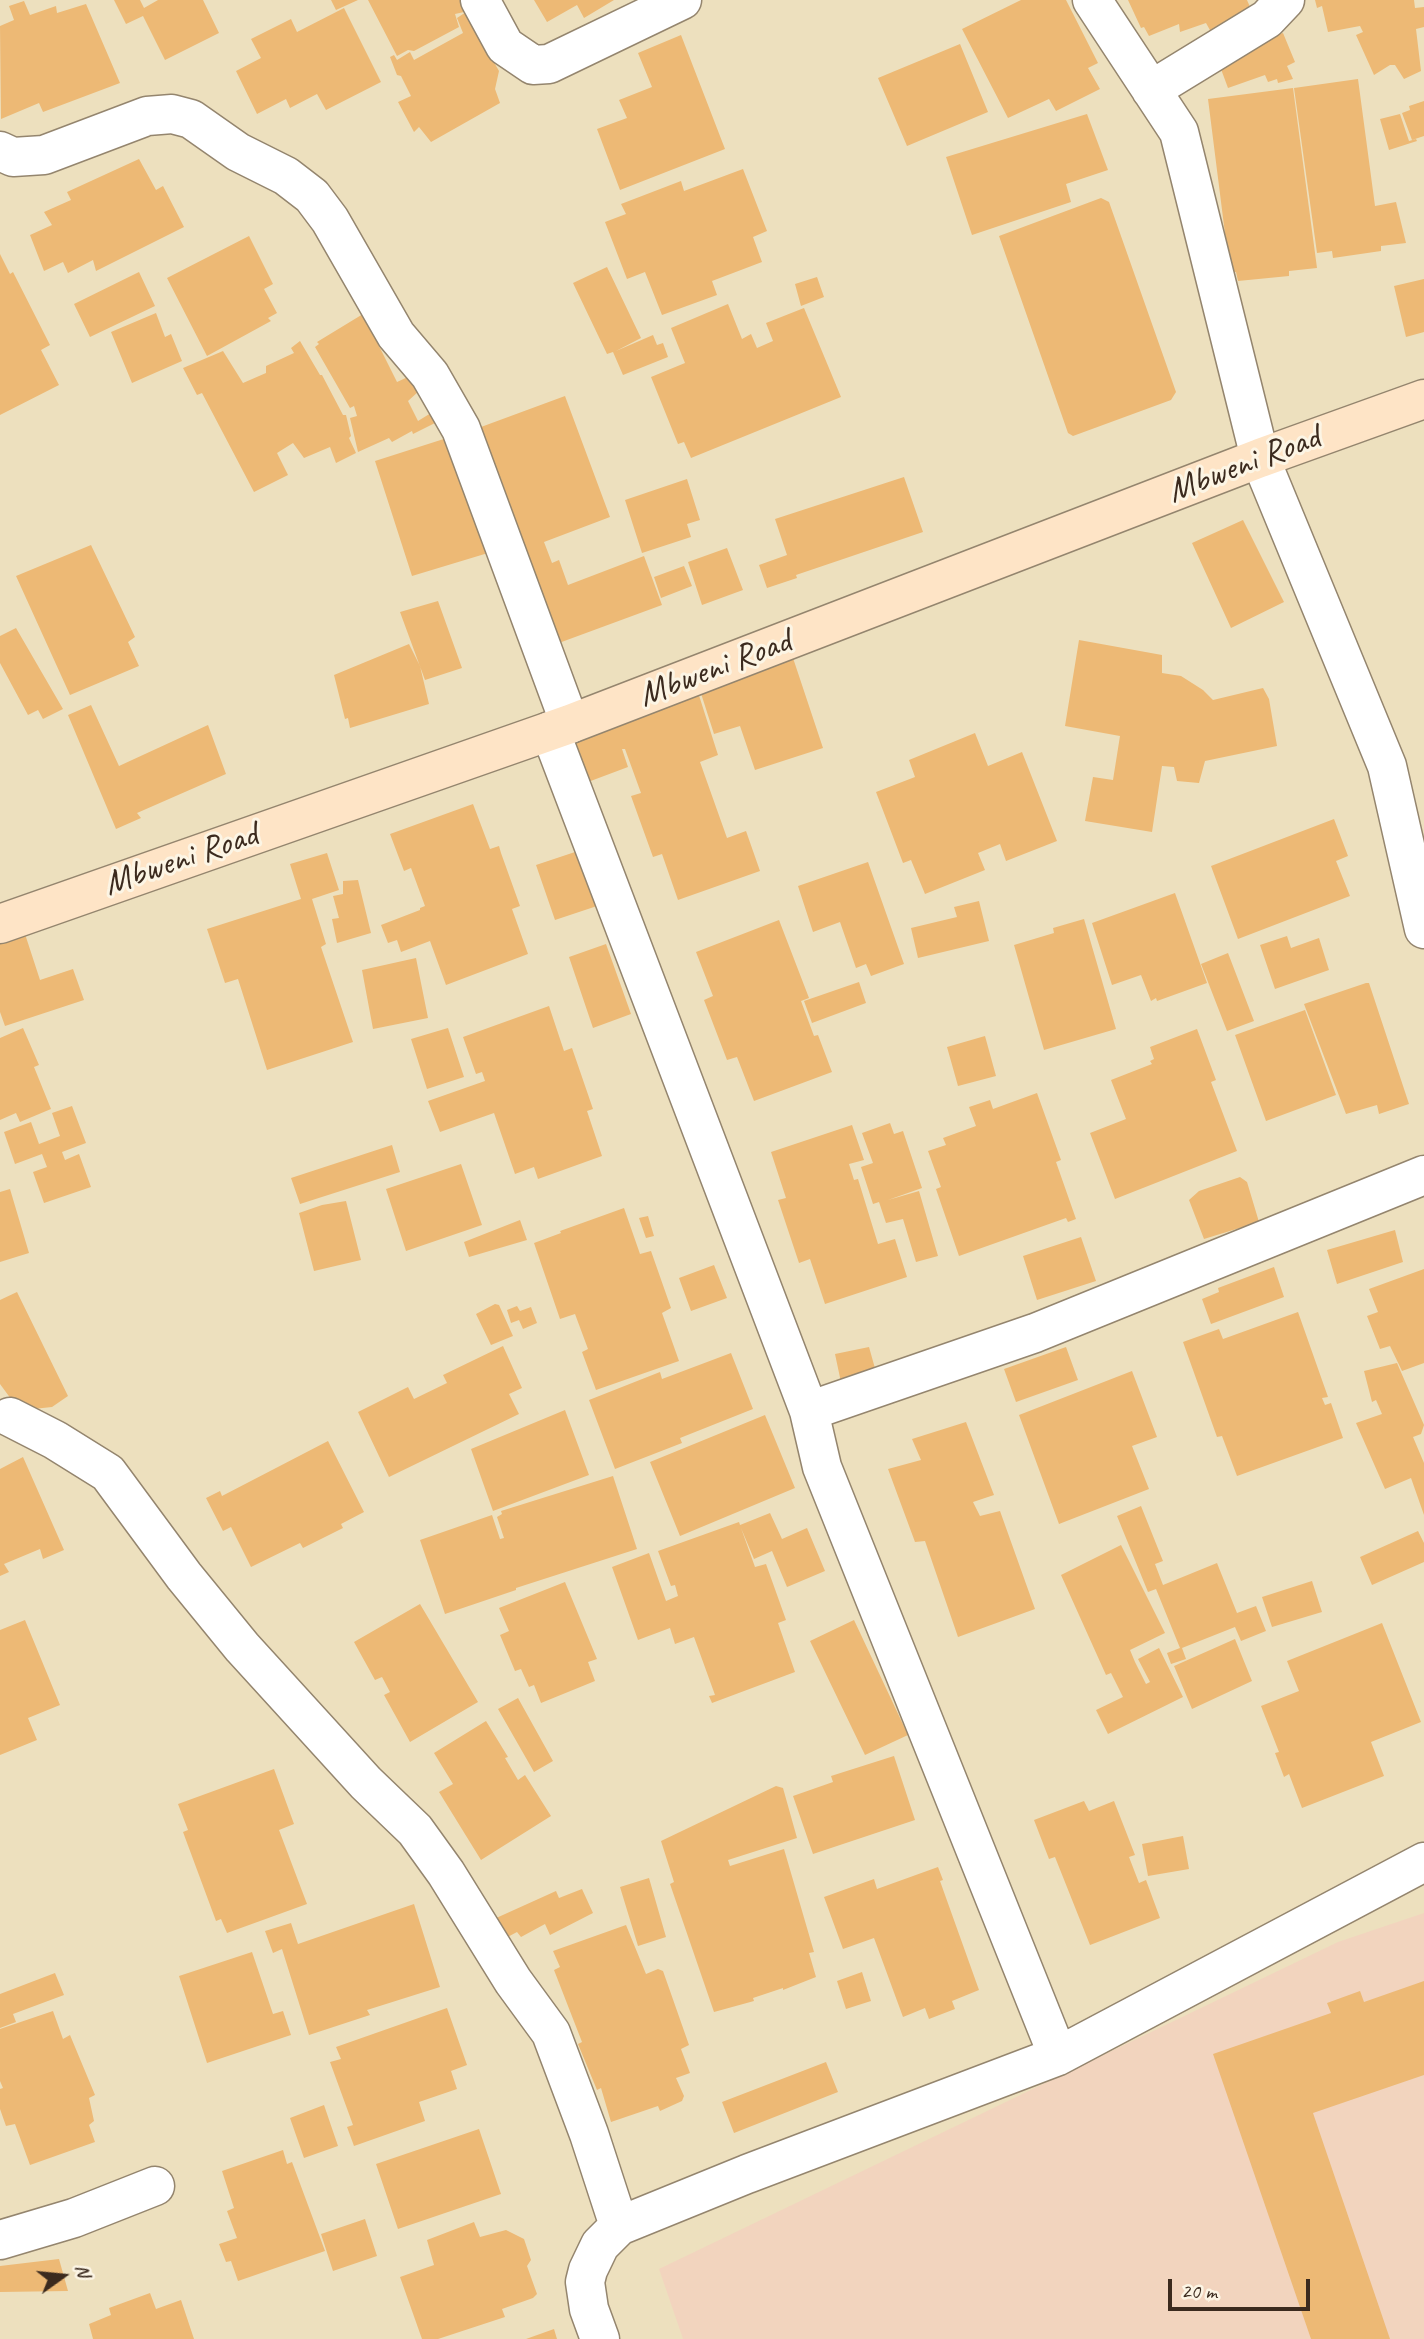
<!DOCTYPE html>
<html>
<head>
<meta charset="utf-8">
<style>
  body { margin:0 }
  #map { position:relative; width:1424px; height:2339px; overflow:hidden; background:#ede0be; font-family:Caveat,sans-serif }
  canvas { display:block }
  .north { position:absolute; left:28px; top:2241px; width:70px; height:70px; -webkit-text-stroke:5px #fcf5e5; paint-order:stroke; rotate:75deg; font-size:19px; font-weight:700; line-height:28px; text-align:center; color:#3b2a1e }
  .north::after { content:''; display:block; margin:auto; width:24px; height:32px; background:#3b2a1e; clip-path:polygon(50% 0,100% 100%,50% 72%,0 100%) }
  .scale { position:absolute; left:1168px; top:2279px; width:142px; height:32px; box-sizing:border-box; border:4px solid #3b2a1e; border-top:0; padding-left:9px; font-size:21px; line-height:24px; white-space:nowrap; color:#3b2a1e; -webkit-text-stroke:5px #fcf5e5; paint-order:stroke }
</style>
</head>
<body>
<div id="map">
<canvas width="1424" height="2339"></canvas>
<div class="north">N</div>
<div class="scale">20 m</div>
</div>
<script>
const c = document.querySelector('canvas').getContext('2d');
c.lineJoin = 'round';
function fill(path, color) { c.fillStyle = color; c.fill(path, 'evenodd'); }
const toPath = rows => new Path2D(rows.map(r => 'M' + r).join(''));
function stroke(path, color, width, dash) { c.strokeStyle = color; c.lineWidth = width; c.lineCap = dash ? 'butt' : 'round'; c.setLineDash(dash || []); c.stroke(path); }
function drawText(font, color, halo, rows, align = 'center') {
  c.font = font + ' Caveat,sans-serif'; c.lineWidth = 6; c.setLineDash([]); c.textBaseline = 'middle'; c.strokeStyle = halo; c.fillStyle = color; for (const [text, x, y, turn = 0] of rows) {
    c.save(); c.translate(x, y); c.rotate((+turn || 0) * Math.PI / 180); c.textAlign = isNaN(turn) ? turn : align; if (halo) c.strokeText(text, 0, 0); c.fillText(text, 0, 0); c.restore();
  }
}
const built = toPath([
  [1424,1913,1424,2339,683,2339,659,2269,1338,1942]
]);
const building = toPath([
  [114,0,140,0,144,8,158,0,203,0,219,33,165,60,143,16,126,24],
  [331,0,358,0,336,10],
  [368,0,460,0,464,12,455,14,459,27,414,51,408,50,397,56],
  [534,0,614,0,584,18,577,5,547,22],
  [1021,0,1066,0,1098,63,1088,68,1100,89,1056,111,1049,99,1008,118,962,29],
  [1128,0,1247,0,1253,14,1211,32,1206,23,1180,32,1179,24,1149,36,1144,27,1141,28],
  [1315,0,1414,0,1415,8,1424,7,1424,27,1416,29,1421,71,1404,79,1395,65,1390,65,1374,75,1356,35,1363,32,1360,26,1328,32,1322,6,1317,8],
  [24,1,30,15,56,6,57,13,86,4,120,83,43,112,39,103,1,119,0,26,14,20,9,6],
  [344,8,381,82,326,110,317,94,290,108,286,99,257,114,236,71,261,58,251,39,291,19,297,32],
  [469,10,480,38,499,71,495,89,500,103,431,142,419,127,414,132,398,102,411,96,401,76,397,75,390,57,394,55,397,60,410,52,414,60,463,33,457,18],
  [1283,33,1295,62,1287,66,1293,79,1278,83,1277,79,1268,82,1265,75,1228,88,1218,61,1239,47],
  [681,35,725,149,620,190,597,129,627,118,619,100,652,87,638,53],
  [960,44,988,112,907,146,878,78],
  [1358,79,1375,206,1396,202,1406,243,1381,246,1381,251,1333,258,1332,251,1317,253,1294,88],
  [1293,88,1317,268,1289,271,1289,276,1238,281,1236,272,1230,273,1208,99],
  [1424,101,1424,136,1412,140,1402,113,1410,110,1409,106],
  [1087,114,1108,170,1066,184,1071,202,972,235,946,157],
  [1400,114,1409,141,1416,139,1417,141,1389,150,1380,119],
  [139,159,156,190,163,186,184,227,96,271,93,260,68,273,63,262,44,271,30,235,52,225,44,212,71,200,67,192],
  [743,169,767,231,753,237,762,262,712,281,717,295,662,315,645,272,627,279,605,222,626,214,621,204,681,181,684,191],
  [1101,198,1109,202,1176,392,1171,400,1073,436,1068,433,999,236],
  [249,236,273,284,264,289,277,313,268,318,271,321,207,356,167,278],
  [0,254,10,274,13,272,50,345,41,350,59,385,0,415],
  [607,267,641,338,616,351,653,335,657,345,663,343,668,357,623,375,613,352,607,354,573,283],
  [139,272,155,306,90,337,74,304],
  [817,277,824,297,801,306,795,284],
  [1424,279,1424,332,1406,337,1394,286],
  [728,304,742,339,751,334,757,348,773,341,766,323,804,308,841,397,691,458,684,442,678,444,651,377,685,363,671,328],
  [156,313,165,337,171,334,182,361,132,383,111,332],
  [363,314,397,382,410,376,419,391,408,401,418,421,431,413,437,422,413,434,412,431,392,442,389,438,358,452,350,418,357,416,354,406,350,408,315,347,319,344,317,342],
  [300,341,320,375,322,375,343,415,346,415,351,436,349,438,356,453,336,463,330,447,304,458,293,443,277,453,288,475,254,492,202,393,197,395,183,368,223,351,243,383,266,373,266,366,294,353,291,348],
  [565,396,610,517,544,542,552,563,559,560,568,585,644,556,662,605,548,647,497,494,505,490,481,427],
  [450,437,488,553,412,576,375,461],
  [904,477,923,532,796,575,797,578,767,588,759,565,787,555,775,519],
  [687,479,700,520,687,524,691,537,642,553,625,500],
  [1243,520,1284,602,1231,628,1192,543],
  [91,545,135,637,128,642,139,666,70,695,16,576],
  [727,548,743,590,702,605,688,562],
  [684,566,692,586,661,598,654,577],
  [438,601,462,668,425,680,400,612],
  [16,628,63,709,43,719,38,710,28,715,0,663,0,636],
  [1079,640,1162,655,1162,673,1181,676,1203,690,1213,700,1263,688,1269,699,1277,746,1205,761,1199,783,1177,781,1174,767,1162,766,1152,832,1085,821,1093,777,1113,780,1120,736,1065,726],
  [409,644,420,666,429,704,350,728,348,718,345,719,334,675],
  [793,658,823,748,755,770,740,726,714,734,698,684],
  [696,686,718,755,700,762,727,838,746,831,760,871,678,900,662,854,653,857,631,796,641,793,625,749,622,749,628,767,588,782,573,740],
  [91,705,119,766,208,725,226,774,137,813,141,818,116,829,68,715],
  [975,733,988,766,1022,752,1057,841,1006,861,1000,844,978,853,985,870,925,894,911,860,903,863,876,792,915,777,909,760],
  [473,804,490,849,499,846,501,853,520,906,512,909,528,954,446,985,430,941,401,952,397,940,388,943,381,925,420,910,420,908,425,906,411,868,404,871,390,834],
  [1334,819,1348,856,1336,861,1350,896,1238,939,1211,866],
  [578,851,597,906,555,920,536,865],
  [327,853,339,890,312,899,326,944,321,947,353,1042,267,1070,238,979,225,983,207,929,301,899,290,864],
  [868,862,904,964,871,976,866,964,856,968,840,922,813,932,798,886],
  [358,880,371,933,337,943,332,919,339,918,333,896,343,894,343,881],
  [1175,893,1207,983,1157,1001,1156,998,1151,1001,1141,975,1112,985,1092,923],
  [979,901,989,941,918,958,911,928,957,917,954,907],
  [1084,919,1116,1029,1044,1050,1014,945,1054,933,1053,928],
  [779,920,809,998,801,1001,814,1036,818,1035,832,1072,754,1101,737,1057,727,1060,704,1000,713,996,696,952],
  [25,934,40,980,73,969,84,1000,5,1026,0,1012,0,942],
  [1287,936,1291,948,1319,938,1329,970,1275,989,1260,945],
  [606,944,631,1014,593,1028,569,957],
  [1228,953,1254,1021,1227,1031,1201,964],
  [416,958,428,1018,373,1029,362,970],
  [859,982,866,1003,812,1023,804,1001],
  [1366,983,1369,983,1409,1104,1379,1114,1377,1105,1346,1114,1304,1004],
  [549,1006,564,1051,572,1048,593,1109,587,1111,602,1156,538,1179,534,1167,515,1174,494,1113,440,1132,428,1101,485,1081,482,1072,476,1074,463,1037],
  [1305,1010,1336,1095,1266,1121,1235,1035],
  [23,1028,39,1065,34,1067,51,1109,20,1122,16,1113,0,1120,0,1038],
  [448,1028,464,1077,427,1089,411,1039],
  [1197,1029,1216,1080,1211,1082,1237,1151,1115,1199,1090,1133,1126,1119,1111,1080,1152,1064,1150,1061,1154,1059,1150,1047],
  [985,1036,996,1076,958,1086,947,1047],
  [1037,1093,1061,1160,1056,1162,1076,1219,1068,1222,1066,1218,959,1256,936,1189,941,1187,928,1151,946,1145,943,1138,976,1126,969,1107,990,1100,993,1109],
  [72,1106,86,1143,62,1152,65,1160,79,1154,91,1187,44,1203,33,1172,47,1167,42,1154,15,1164,4,1132,31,1122,39,1144,60,1136,52,1113],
  [890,1123,894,1134,903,1131,922,1188,888,1200,919,1191,938,1256,916,1262,903,1219,886,1223,879,1202,873,1204,861,1167,873,1163,862,1133],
  [852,1125,864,1160,849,1164,854,1180,858,1179,878,1244,895,1239,907,1277,825,1304,810,1259,799,1263,778,1200,786,1198,771,1152],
  [392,1145,400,1172,300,1204,291,1178],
  [461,1164,482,1225,406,1251,386,1189],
  [1240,1177,1247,1182,1259,1222,1204,1239,1189,1200,1199,1191],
  [10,1189,29,1253,0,1262,0,1192],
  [346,1201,361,1260,314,1271,299,1213,322,1205],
  [624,1208,640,1254,651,1251,671,1308,662,1313,679,1361,596,1390,582,1352,588,1349,575,1314,560,1319,534,1243,561,1233,560,1231],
  [648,1216,654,1236,646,1238,639,1218],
  [520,1220,527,1240,469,1257,464,1242],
  [1395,1230,1403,1262,1337,1284,1327,1250],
  [1081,1237,1096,1281,1037,1300,1023,1256],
  [714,1265,727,1298,691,1311,679,1278],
  [1274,1267,1284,1297,1211,1324,1202,1299,1219,1292,1218,1288],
  [1424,1269,1424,1363,1402,1371,1390,1346,1380,1349,1367,1316,1378,1312,1369,1289],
  [17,1292,68,1396,52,1407,24,1410,11,1399,0,1384,0,1300],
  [495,1304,499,1305,513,1336,491,1345,476,1314],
  [517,1306,520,1311,531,1307,537,1323,523,1329,519,1320,511,1323,507,1310],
  [1298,1312,1328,1397,1322,1398,1325,1405,1331,1403,1343,1438,1237,1476,1222,1436,1217,1437,1183,1342,1219,1329,1223,1339],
  [503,1346,522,1388,509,1394,519,1414,389,1477,358,1412,408,1387,414,1399,447,1383,443,1375],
  [869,1347,878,1379,842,1387,835,1354],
  [1066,1347,1078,1380,1016,1402,1004,1369],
  [731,1353,753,1409,680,1438,682,1443,615,1469,589,1400,660,1372,662,1379],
  [1397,1363,1424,1425,1421,1434,1413,1437,1424,1463,1424,1515,1411,1478,1385,1489,1356,1423,1382,1414,1376,1400,1372,1402,1364,1371],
  [1132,1371,1157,1437,1132,1446,1149,1489,1059,1524,1019,1415],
  [565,1410,589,1475,493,1511,471,1449],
  [765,1415,795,1488,680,1536,650,1462],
  [966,1422,994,1495,973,1502,980,1516,1000,1511,1035,1609,958,1637,925,1541,915,1542,888,1469,921,1460,912,1439],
  [328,1441,364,1512,341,1524,343,1528,303,1548,300,1543,251,1567,231,1527,223,1531,206,1498,220,1491,222,1496],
  [23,1457,64,1550,43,1559,40,1549,4,1564,9,1572,0,1576,0,1469],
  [613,1476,637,1549,516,1588,516,1590,445,1614,420,1540,492,1515,500,1539,504,1538,497,1517,502,1514,501,1511],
  [1141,1506,1163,1561,1155,1564,1163,1585,1217,1563,1237,1613,1256,1606,1266,1631,1241,1641,1235,1627,1182,1648,1186,1659,1171,1664,1167,1653,1180,1648,1156,1589,1148,1592,1117,1516],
  [770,1513,782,1539,807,1528,825,1571,787,1587,772,1551,754,1559,741,1528,755,1567,766,1564,786,1620,778,1623,795,1672,712,1703,709,1696,715,1695,694,1637,675,1644,670,1628,638,1640,612,1567,649,1553,666,1601,678,1596,675,1585,671,1586,658,1551,739,1522,740,1525],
  [1418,1531,1424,1543,1424,1562,1372,1585,1360,1557],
  [1121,1545,1165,1633,1130,1650,1135,1662,1146,1684,1150,1682,1138,1659,1159,1648,1183,1697,1108,1734,1096,1710,1123,1697,1111,1673,1106,1675,1061,1575],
  [1312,1581,1322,1612,1272,1627,1262,1597],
  [565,1582,597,1659,588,1662,595,1681,541,1703,534,1685,529,1687,521,1669,515,1671,500,1635,509,1631,499,1608],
  [420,1604,478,1702,410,1742,384,1695,390,1692,382,1677,375,1680,354,1642],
  [25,1620,60,1705,28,1718,37,1740,0,1755,0,1630],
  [854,1620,908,1735,865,1755,810,1641],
  [1382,1623,1421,1722,1371,1742,1384,1776,1302,1808,1289,1774,1284,1777,1275,1753,1279,1752,1261,1706,1299,1691,1287,1661],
  [1235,1639,1252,1681,1192,1709,1174,1666],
  [518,1698,553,1761,534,1772,498,1709],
  [486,1721,508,1757,505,1758,518,1780,525,1775,551,1816,481,1860,439,1792,453,1784,434,1753],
  [894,1756,915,1820,813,1854,793,1796,833,1782,831,1776],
  [274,1769,294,1824,279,1830,307,1904,227,1933,221,1919,216,1921,183,1832,188,1830,178,1804],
  [776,1786,783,1788,797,1838,728,1860,730,1866,784,1849,814,1952,809,1953,816,1977,783,1990,783,1988,753,1998,754,2001,714,2012,670,1884,674,1882,661,1841],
  [1084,1801,1089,1811,1114,1801,1135,1855,1129,1857,1139,1883,1146,1880,1160,1918,1090,1945,1055,1857,1049,1859,1034,1820],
  [1183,1836,1189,1869,1148,1876,1142,1844],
  [938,1867,943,1880,940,1881,979,1990,952,2001,955,2009,929,2019,925,2008,903,2017,874,1938,843,1949,824,1897,874,1879,877,1889],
  [649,1878,666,1937,638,1946,620,1887],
  [582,1889,593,1913,550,1935,545,1924,521,1937,517,1932,502,1940,494,1919,556,1891,559,1898],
  [414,1904,440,1987,367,2010,370,2015,309,2035,282,1949,273,1953,265,1931,291,1923,298,1944],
  [626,1925,646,1974,658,1969,663,1971,689,2045,681,2049,690,2073,676,2078,684,2096,682,2101,660,2111,658,2106,611,2122,601,2088,597,2090,578,2044,582,2042,554,1970,560,1967,553,1951],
  [252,1952,273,2014,283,2011,291,2035,207,2063,179,1976],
  [862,1972,871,2001,846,2009,837,1981],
  [55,1973,64,1995,13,2014,16,2022,0,2028,0,1994],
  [1424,1981,1424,2075,1313,2113,1390,2339,1311,2339,1213,2054,1331,2013,1327,2003,1360,1991,1364,2002],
  [447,2008,467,2065,451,2071,457,2089,419,2102,425,2121,354,2146,347,2127,353,2125,330,2062,341,2059,336,2047],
  [53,2011,63,2039,70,2035,95,2095,89,2098,94,2121,89,2125,95,2142,30,2165,15,2124,6,2126,0,2109,0,2089,3,2088,0,2081,0,2029],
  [826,2062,838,2092,734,2133,722,2102],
  [324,2105,338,2146,304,2158,290,2118],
  [479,2129,501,2194,398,2229,376,2164],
  [283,2150,287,2164,292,2162,325,2251,238,2281,231,2261,226,2262,219,2244,237,2238,227,2211,234,2208,222,2171],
  [365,2219,377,2256,333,2271,321,2234],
  [474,2222,480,2237,506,2230,524,2239,531,2260,527,2266,537,2294,533,2298,502,2309,505,2317,438,2339,422,2339,400,2277,434,2265,427,2240],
  [59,2259,68,2291,0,2292,0,2266],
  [150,2293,156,2309,181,2300,194,2339,93,2339,89,2324,111,2315,109,2308],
  [554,2329,557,2339,526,2339]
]);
const street = toPath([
  [480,0,505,46,533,65,549,64,682,0],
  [1092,0,1179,132,1260,458,1387,766,1424,929],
  [1151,90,1267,19,1285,0],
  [0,151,13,157,44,155,147,116,172,114,191,119,238,152,286,176,312,196,330,220,396,335,430,375,461,429,570,724],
  [550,731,809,1411,822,1467,1058,2056],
  [809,1411,1035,1333,1424,1175],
  [10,1417,55,1440,108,1473,184,1576,242,1647,366,1783,415,1830,446,1873,513,1981,551,2033,589,2134,619,2226],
  [0,2240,74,2218,155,2186],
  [600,2339,589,2309,585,2282,588,2270,600,2245,619,2226,747,2174,1058,2056,1424,1862]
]);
const secondary = toPath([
  [0,924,570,724,1260,458,1424,399]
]);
const streetNames = [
  ["Mbweni Road",1244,465,-21],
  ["Mbweni Road",715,669,-21],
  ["Mbweni Road",181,860,-19]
];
fill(built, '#f2d4be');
fill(building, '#edb975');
stroke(street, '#94856e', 41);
stroke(secondary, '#94856e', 41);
stroke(street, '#fff', 38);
stroke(secondary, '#fee4c6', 38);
drawText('35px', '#3b2a1e', '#fcf5e5', streetNames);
</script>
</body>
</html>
